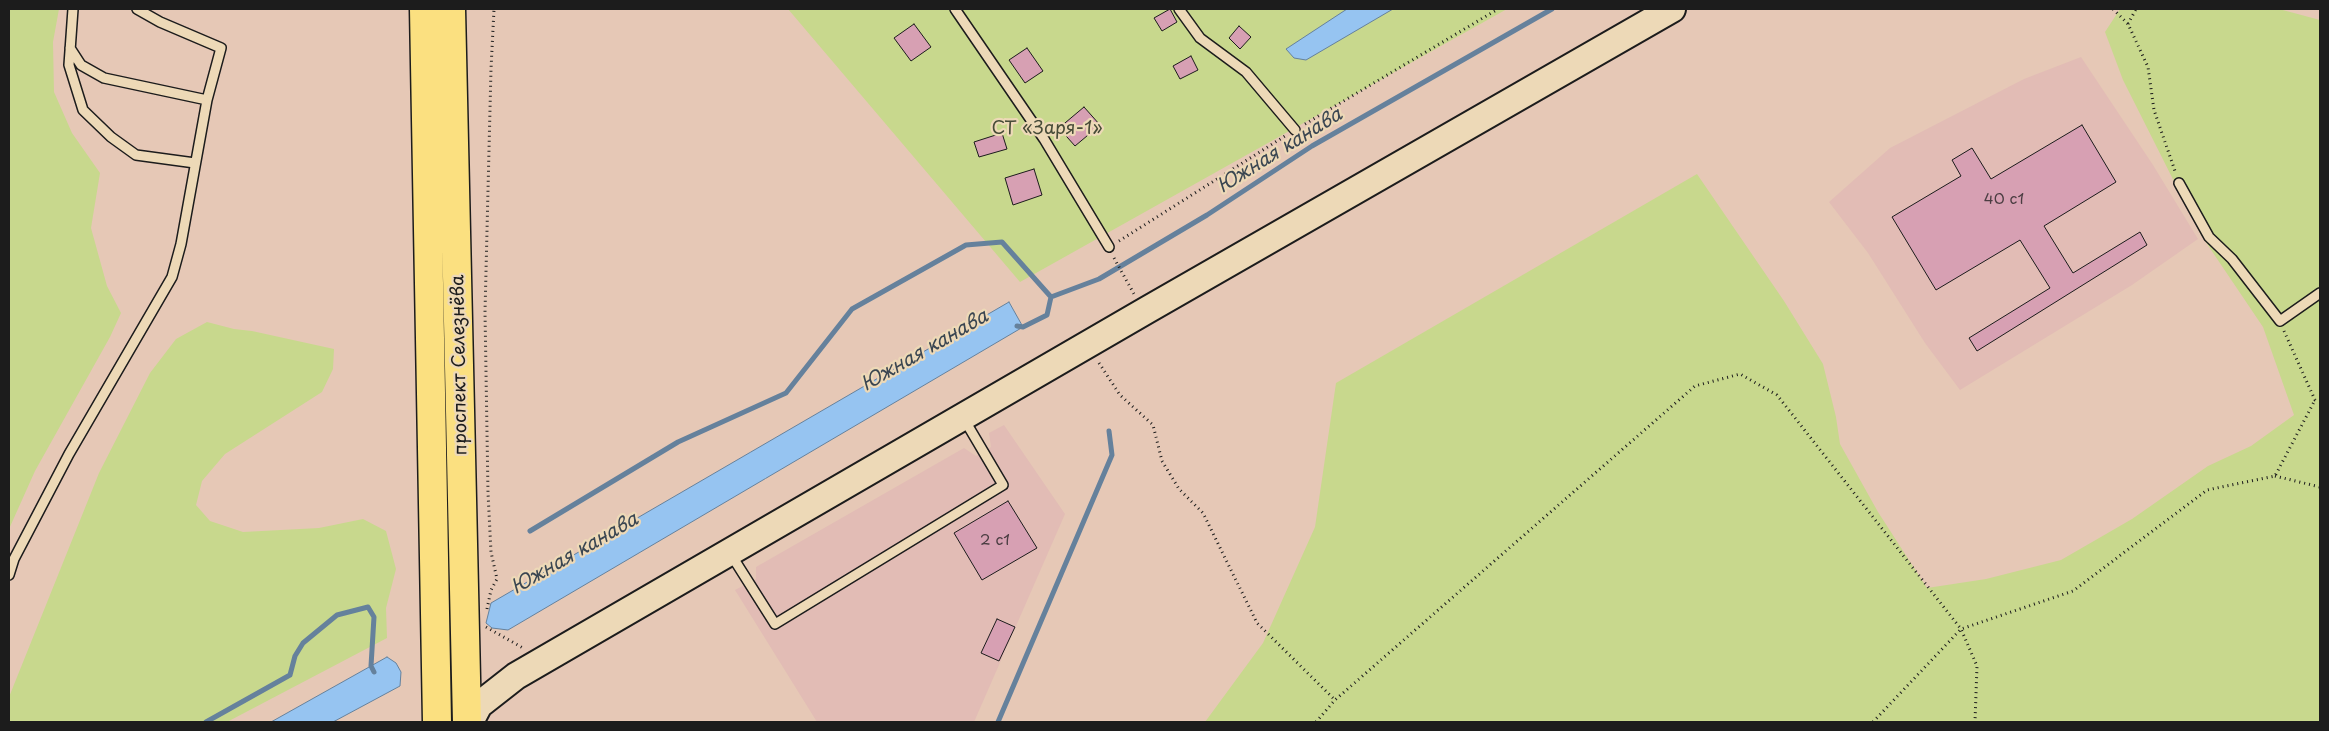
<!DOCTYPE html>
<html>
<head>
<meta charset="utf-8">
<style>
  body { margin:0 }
  #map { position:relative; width:2329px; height:731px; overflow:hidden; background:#e6c8b6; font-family:"Playpen Sans",sans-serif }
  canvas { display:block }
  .frame { position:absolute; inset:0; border:10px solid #1c1c1c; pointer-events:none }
</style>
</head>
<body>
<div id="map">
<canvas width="2329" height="731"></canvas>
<div class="frame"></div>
</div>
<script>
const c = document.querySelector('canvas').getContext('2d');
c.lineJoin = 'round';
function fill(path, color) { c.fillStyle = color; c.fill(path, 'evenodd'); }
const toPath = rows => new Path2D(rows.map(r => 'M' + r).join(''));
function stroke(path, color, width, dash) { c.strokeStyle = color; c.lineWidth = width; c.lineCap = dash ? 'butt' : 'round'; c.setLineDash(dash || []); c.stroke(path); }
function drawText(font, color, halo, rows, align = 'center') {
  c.font = font + ' "Playpen Sans",sans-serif'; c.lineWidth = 4.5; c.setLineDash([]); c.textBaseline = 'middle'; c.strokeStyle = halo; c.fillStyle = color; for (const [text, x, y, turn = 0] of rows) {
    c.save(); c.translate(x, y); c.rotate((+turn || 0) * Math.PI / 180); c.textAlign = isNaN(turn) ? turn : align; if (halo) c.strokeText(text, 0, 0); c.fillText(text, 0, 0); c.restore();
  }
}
const built = toPath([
  [2081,57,2153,165,2198,239,2132,285,1960,390,1925,343,1868,253,1829,202,1890,148,2024,79],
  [1004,425,1065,514,974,722,817,722,735,590,756,579,756,567,964,448,976,456,991,447,989,433]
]);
const green = toPath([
  [9,9,59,9,53,42,54,92,72,133,100,173,91,228,107,286,121,313,110,337,35,471,9,529],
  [788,9,1507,9,1020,282],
  [2120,9,2279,9,2320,20,2320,722,1205,722,1263,643,1315,527,1336,383,1697,174,1784,301,1823,364,1836,417,1840,444,1878,512,1927,588,1986,579,2061,560,2132,519,2208,466,2251,446,2294,415,2263,327,2201,235,2123,80,2105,32],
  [207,322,234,329,252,331,334,349,333,369,322,392,225,454,202,481,196,505,210,521,243,532,319,528,363,519,386,531,396,569,386,608,387,638,227,722,9,722,9,697,99,473,150,373,176,339]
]);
const water = toPath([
  [1347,9,1393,9,1306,60,1294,58,1286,49,1347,9],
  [1009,302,1023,327,508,630,492,628,486,623,491,603,1009,302],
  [387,657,396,663,401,672,400,686,333,722,271,722,387,657]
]);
const stream = toPath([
  [1017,326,1023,327,1047,315,1051,297,1099,279,1207,215,1312,146,1552,9],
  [530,531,678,442,786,393,852,309,966,245,1002,242,1051,297],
  [206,722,290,675,295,656,303,643,337,615,368,607,374,617,371,666,374,672],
  [998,722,1112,455,1109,431]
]);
const building = toPath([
  [1170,9,1177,22,1162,31,1154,18,1170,9],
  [914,24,931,47,911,61,894,38,914,24],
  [1239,26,1251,37,1240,49,1229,38,1239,26],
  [1027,48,1043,71,1025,83,1009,60,1027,48],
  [1191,56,1198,70,1180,79,1173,66,1191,56],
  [1084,107,1100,125,1075,146,1059,128,1084,107],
  [2082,125,2116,182,2044,226,2073,273,2140,232,2147,245,1977,351,1969,338,2050,288,2020,240,1936,290,1892,217,1961,176,1952,160,1972,148,1991,179,2082,125],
  [1002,133,1007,149,979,157,974,142,1002,133],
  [1034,169,1042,195,1013,205,1005,178,1034,169],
  [1008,501,1037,548,982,580,954,533,1008,501],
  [997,619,1015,627,999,661,981,653,997,619]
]);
const path = toPath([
  [2113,9,2128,24,2148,67,2154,110,2175,171],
  [2128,24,2136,9],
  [1305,124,1498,9],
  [1119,241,1285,136],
  [1114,258,1134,294],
  [2284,331,2315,400,2320,401],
  [1099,363,1120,395,1153,425,1162,461,1179,489,1203,513,1257,623,1335,700],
  [2275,476,2320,487],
  [487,609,491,590,497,579,491,552,488,493,485,312,491,69,494,9],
  [486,627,523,648],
  [1316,722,1335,700,1695,386,1740,374,1777,395,1961,629,1977,666,1975,722],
  [1873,722,1961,629,2073,591,2207,490,2275,476,2315,400]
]);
const lane = toPath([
  [73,9,69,65,83,110,111,137,136,155,195,163],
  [137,9,160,22,221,48,207,100],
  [955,9,1044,139,1109,247],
  [1179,9,1200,38,1246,72,1295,130],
  [2179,183,2209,237,2232,259,2280,321,2320,293],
  [730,553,775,624,1003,485,964,419],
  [9,575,14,559,69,454,172,277,181,244,207,100,104,78,81,65,70,48]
]);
const secondary = toPath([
  [470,722,479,705,516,676,1147,310,1672,9]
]);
const primary = toPath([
  [424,9,437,722],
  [451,9,467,722]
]);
const numberNames = [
  ["40 с1",2004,200],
  ["2 с1",995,541]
];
const parkNames = [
  ["СТ «Заря-1»",1047,129]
];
const streetNames = [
  ["проспект Селезнёва",460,365,-91]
];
const waterNames = [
  ["Южная канава",1280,151,-32],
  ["Южная канава",925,351,-30],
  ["Южная канава",575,554,-30]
];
fill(built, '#e2bcb5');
fill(green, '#c8d88d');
fill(water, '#96c4f1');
stroke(water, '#65819c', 1);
stroke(stream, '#65819c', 5);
fill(building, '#d7a0b3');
stroke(building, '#1c1c1c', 1);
stroke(lane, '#1c1c1c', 12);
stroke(secondary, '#1c1c1c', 30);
stroke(primary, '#1c1c1c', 31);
stroke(path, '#1c1c1c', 3, [1, 4]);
stroke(lane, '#edd9b7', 9);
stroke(secondary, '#edd9b7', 26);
stroke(primary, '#fbe080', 28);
drawText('15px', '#4b3d42', null, numberNames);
drawText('18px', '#474b38', '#edd9b7', parkNames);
drawText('18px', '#1c1c1c', '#edd9b7', streetNames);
drawText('italic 19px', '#3a4651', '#edd9b7', waterNames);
</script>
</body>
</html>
